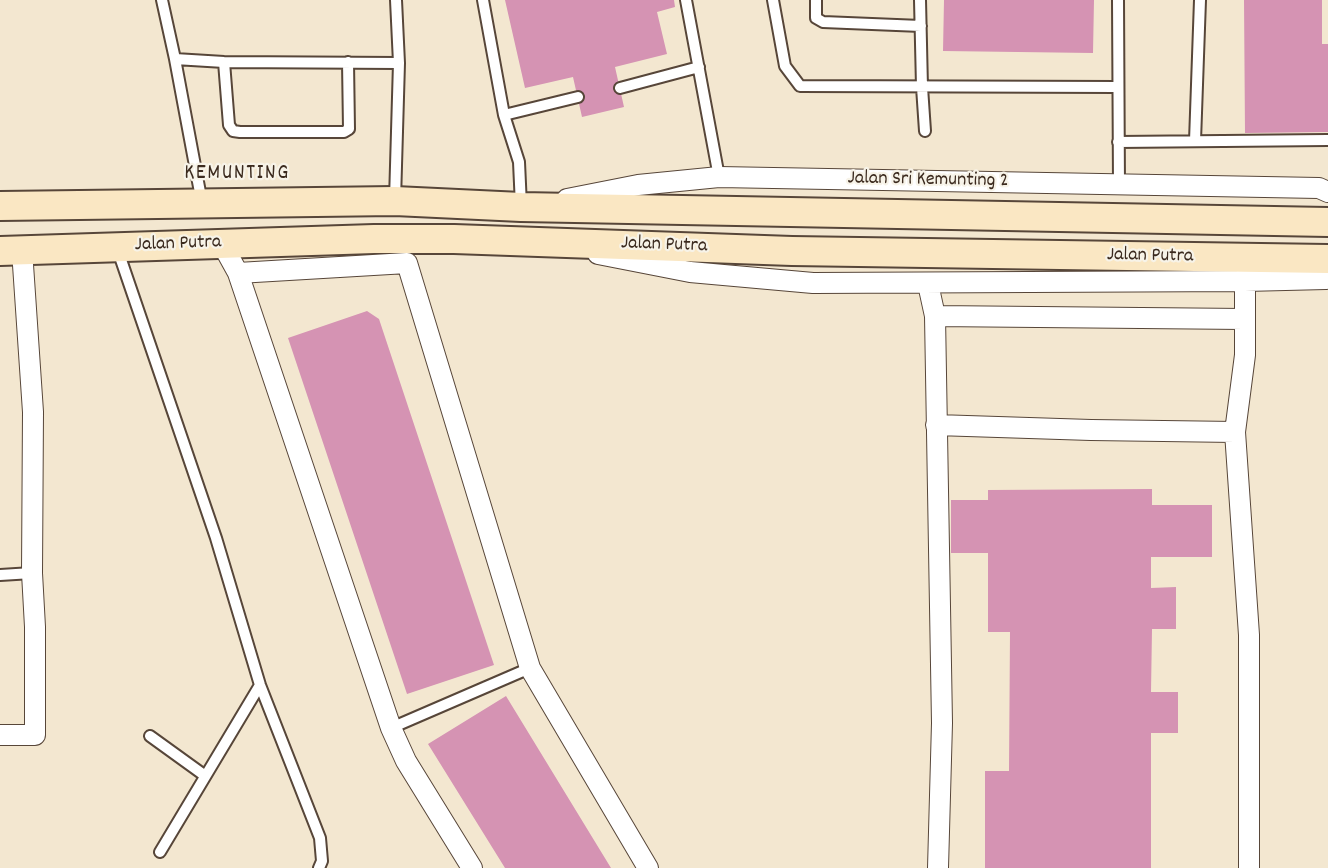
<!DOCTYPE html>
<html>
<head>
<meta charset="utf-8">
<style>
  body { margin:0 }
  canvas { display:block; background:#f3e7d0 }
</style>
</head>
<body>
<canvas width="1328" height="868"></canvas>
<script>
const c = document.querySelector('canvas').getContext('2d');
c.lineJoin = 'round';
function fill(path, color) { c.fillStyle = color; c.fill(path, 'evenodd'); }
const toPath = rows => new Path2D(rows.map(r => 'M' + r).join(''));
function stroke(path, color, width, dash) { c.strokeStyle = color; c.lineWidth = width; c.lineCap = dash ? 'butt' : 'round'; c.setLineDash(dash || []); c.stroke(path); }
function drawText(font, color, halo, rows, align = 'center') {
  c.font = font + ' Dekko,sans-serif'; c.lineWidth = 4.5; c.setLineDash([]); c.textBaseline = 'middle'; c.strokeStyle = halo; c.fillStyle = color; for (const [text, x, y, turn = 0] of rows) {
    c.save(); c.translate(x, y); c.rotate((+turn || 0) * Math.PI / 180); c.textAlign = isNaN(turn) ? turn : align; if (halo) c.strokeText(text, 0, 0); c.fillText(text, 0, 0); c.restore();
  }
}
const building = toPath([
  [505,0,674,0,675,7,657,12,667,54,615,67,624,107,582,117,573,77,525,88],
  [944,0,1094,0,1093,53,943,51],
  [1244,0,1322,0,1322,44,1328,44,1328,132,1245,133],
  [367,311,379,319,494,665,407,694,288,338],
  [1152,489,1152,505,1212,505,1212,557,1151,557,1151,588,1176,587,1176,629,1152,629,1151,692,1178,692,1178,733,1151,733,1151,868,985,868,985,771,1009,771,1010,632,988,632,988,553,951,553,951,500,988,500,988,490],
  [506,696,611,868,505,868,428,744]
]);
const lane = toPath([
  [162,0,175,59,202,203],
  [483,0,504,115,578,97],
  [686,0,719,177],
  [773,0,785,66,800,86,1118,87],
  [816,0,816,18,823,22,921,26],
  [920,0,922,87,925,131],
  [1118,0,1119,185],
  [175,59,224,62,399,63],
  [224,62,229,125,233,131,240,132,344,132,349,129,348,62],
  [620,88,699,67],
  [504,115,519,162,521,206],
  [1195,141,1200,0],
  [1118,142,1328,140],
  [395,200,399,63,396,0],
  [117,248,216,538,260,685,320,838,322,861,319,868],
  [0,575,32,573],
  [391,728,530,668],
  [150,736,204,775],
  [160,852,260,685]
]);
const street = toPath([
  [567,199,638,185,719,177,1319,188,1328,192],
  [222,244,238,273,391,728,406,761,472,868],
  [598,254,690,272,813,283,1245,281,1326,279,1328,277],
  [238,273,407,263,530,668,648,868],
  [1245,281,1245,355,1235,432,1249,635,1249,868],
  [928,284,935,316,942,723,938,868],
  [935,316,1244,319],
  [936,425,1091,430,1235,432],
  [0,735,35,735,35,627,32,573,33,412,22,250]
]);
const secondary = toPath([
  [0,206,395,201,521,207,1328,222],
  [0,251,374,239,454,239,792,251,1328,259]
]);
const streetNames = [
  ["Jalan Sri Kemunting 2",928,181,1],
  ["Jalan Putra",178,245,-2],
  ["Jalan Putra",664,246,2],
  ["Jalan Putra",1150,257,1]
];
const quarterNames = [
  ["KEMUNTING",237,175]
];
fill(building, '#d593b3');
stroke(lane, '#574639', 14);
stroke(street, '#574639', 22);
stroke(secondary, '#574639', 32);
stroke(lane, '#fff', 10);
stroke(street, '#fff', 20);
stroke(secondary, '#fae7c3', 28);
drawText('20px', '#3b2a1e', '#f7f3e8', streetNames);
c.letterSpacing = '1.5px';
drawText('22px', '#3b2a1e', '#f7f3e8', quarterNames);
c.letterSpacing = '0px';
</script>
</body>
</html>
